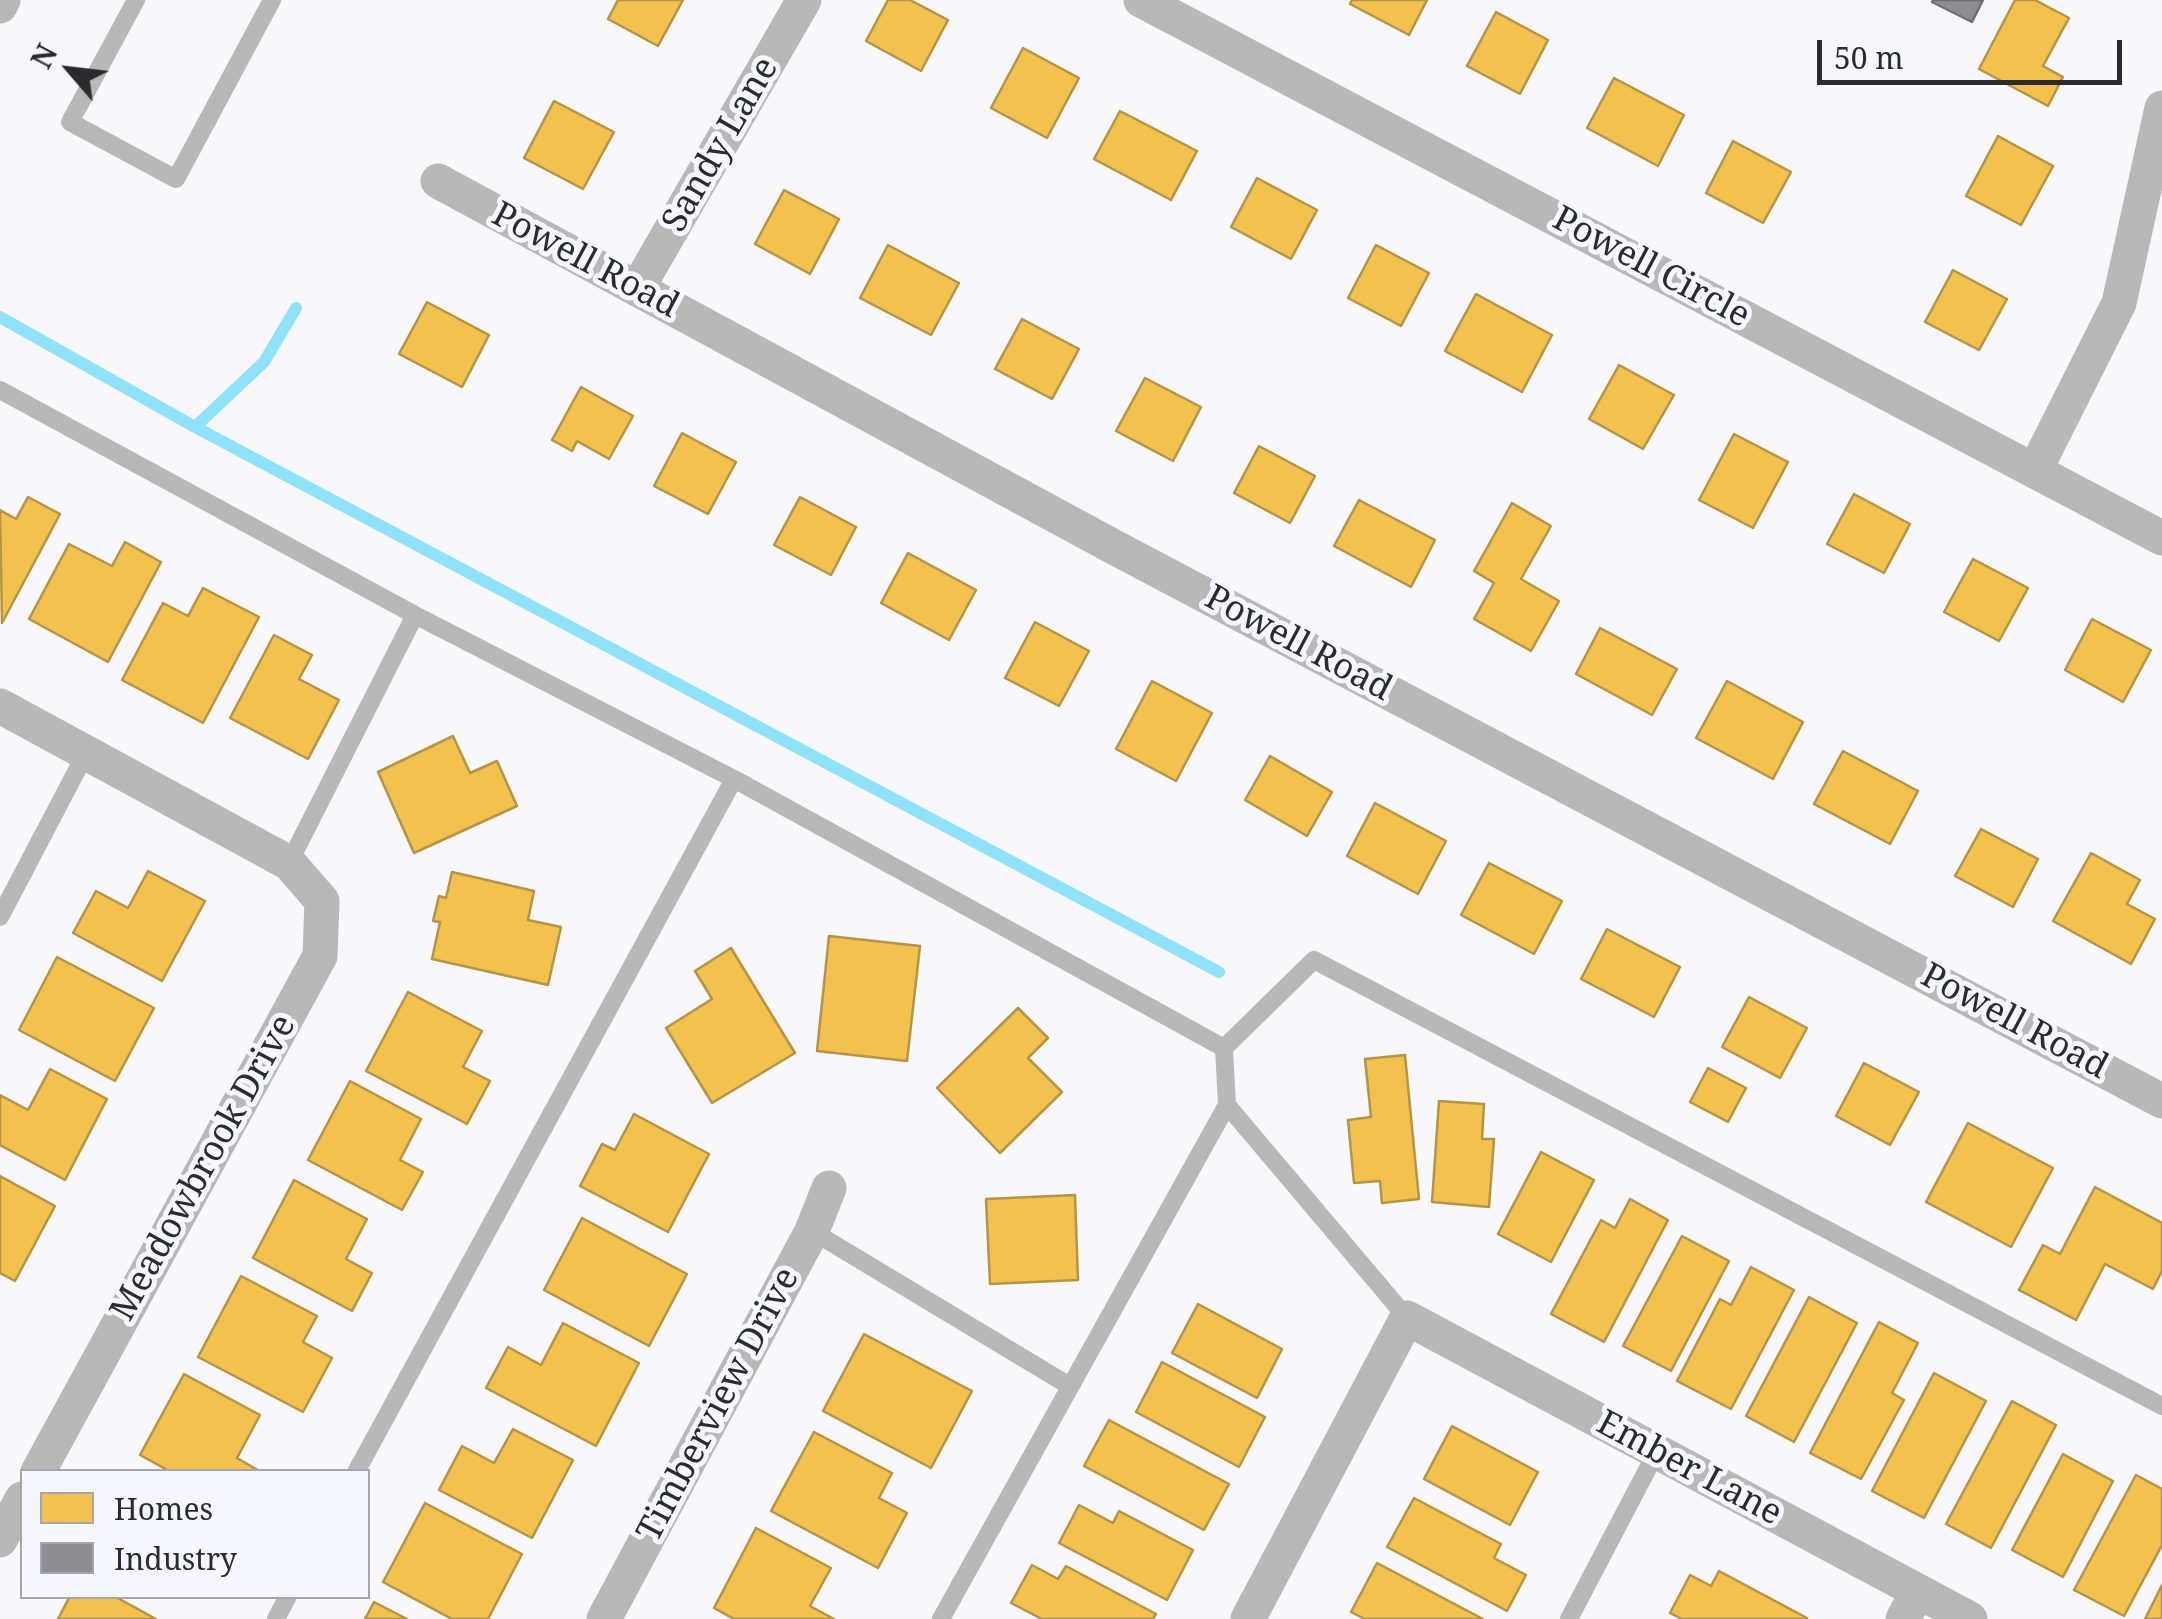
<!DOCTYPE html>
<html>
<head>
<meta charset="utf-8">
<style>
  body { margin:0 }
  #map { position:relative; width:2162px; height:1619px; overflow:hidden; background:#f8f8fc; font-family:"Noto Serif",serif }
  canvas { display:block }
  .legend { position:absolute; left:20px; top:1469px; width:350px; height:130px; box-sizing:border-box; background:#f6f6fe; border:2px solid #a5a5ab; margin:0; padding:12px 18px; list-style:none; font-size:30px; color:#2b2b2f }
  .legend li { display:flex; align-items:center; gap:20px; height:50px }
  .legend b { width:50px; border:2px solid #a5a5ab }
  .north { position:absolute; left:20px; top:20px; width:100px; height:100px; -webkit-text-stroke:8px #f6f6fe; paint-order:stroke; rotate:298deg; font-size:28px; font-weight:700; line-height:40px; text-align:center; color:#2b2b2f }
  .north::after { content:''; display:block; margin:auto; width:35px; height:45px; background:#2b2b2f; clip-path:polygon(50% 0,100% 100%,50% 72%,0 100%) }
  .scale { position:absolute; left:1817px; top:40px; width:305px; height:45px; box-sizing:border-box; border:5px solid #2b2b2f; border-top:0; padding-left:12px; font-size:30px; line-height:35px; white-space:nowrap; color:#2b2b2f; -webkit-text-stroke:8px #f6f6fe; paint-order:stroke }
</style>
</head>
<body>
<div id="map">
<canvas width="2162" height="1619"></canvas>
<ul class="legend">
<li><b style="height:28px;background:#f2c14e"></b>Homes</li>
<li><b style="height:28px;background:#8d8d92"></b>Industry</li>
</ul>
<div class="north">N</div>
<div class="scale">50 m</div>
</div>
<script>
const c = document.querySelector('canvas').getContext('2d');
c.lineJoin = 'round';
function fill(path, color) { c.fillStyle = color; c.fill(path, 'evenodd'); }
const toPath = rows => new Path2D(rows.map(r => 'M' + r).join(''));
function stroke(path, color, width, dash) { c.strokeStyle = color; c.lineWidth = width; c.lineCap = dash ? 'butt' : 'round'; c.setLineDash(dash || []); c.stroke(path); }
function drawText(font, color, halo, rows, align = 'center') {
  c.font = font + ' "Noto Serif",serif'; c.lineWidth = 10; c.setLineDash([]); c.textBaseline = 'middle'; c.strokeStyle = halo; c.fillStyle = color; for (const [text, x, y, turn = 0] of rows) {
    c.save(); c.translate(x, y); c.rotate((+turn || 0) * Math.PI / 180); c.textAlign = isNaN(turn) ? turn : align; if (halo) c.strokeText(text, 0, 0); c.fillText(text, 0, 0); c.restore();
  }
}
const homes = toPath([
  [618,0,683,0,658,46,608,19,618,0],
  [888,0,910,0,948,20,921,71,866,41,888,0],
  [1352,0,1427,0,1409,35,1350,4,1352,0],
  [2015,0,2035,0,2069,18,2043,66,2063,77,2048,106,1979,69,2015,0],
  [1496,12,1548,40,1520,94,1467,66,1496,12],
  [1023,48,1079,78,1047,138,991,108,1023,48],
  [1614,78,1684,115,1658,166,1587,128,1614,78],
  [554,101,614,132,583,189,524,158,554,101],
  [1120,111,1197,151,1171,200,1094,159,1120,111],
  [1998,136,2053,166,2021,225,1966,196,1998,136],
  [1733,141,1791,172,1763,223,1706,193,1733,141],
  [1257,178,1317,210,1291,259,1231,227,1257,178],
  [784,190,839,219,810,274,755,244,784,190],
  [888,245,959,283,931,335,860,298,888,245],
  [1376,245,1429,273,1401,326,1348,298,1376,245],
  [1953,270,2007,299,1979,350,1925,322,1953,270],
  [1476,294,1552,335,1522,392,1445,351,1476,294],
  [427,302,489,335,462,387,399,354,427,302],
  [1022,319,1079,349,1052,399,995,369,1022,319],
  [1619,365,1674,395,1643,449,1589,419,1619,365],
  [1145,378,1201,407,1173,461,1116,431,1145,378],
  [581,387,633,416,609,459,577,441,572,451,552,440,581,387],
  [682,433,736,462,708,514,654,486,682,433],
  [1734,434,1788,462,1753,528,1699,500,1734,434],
  [1259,446,1315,476,1290,523,1234,493,1259,446],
  [1854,494,1910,524,1884,573,1827,544,1854,494],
  [28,497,60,514,2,623,0,510,16,519,28,497],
  [800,497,856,527,831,575,774,545,800,497],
  [1359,500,1435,540,1411,587,1334,546,1359,500],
  [1512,503,1551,526,1521,579,1559,601,1531,651,1474,619,1494,583,1474,571,1512,503],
  [125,542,161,562,108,662,29,619,69,544,112,566,125,542],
  [908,553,976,590,949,640,881,603,908,553],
  [1973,559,2028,588,1999,641,1944,612,1973,559],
  [203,588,259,617,203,723,122,680,163,603,188,616,203,588],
  [2092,619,2151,650,2123,702,2065,670,2092,619],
  [1035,622,1089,651,1059,706,1005,678,1035,622],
  [1600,628,1677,669,1652,715,1576,674,1600,628],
  [274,635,312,655,299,679,339,700,308,759,230,718,274,635],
  [1152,681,1212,713,1176,781,1116,749,1152,681],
  [1727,681,1803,722,1773,779,1696,738,1727,681],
  [453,736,470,773,497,761,517,806,414,853,378,772,453,736],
  [1843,751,1918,791,1890,844,1814,804,1843,751],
  [1270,756,1332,792,1307,836,1245,800,1270,756],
  [1375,803,1446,841,1418,894,1347,856,1375,803],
  [1981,829,2038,859,2013,907,1955,876,1981,829],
  [2091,853,2140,880,2127,904,2155,919,2131,964,2053,921,2091,853],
  [1489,863,1562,901,1534,954,1461,915,1489,863],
  [148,871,205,901,162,981,73,933,96,891,128,908,148,871],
  [452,872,534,891,528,920,561,927,548,985,432,959,440,922,433,921,439,896,446,898,452,872],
  [1607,929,1680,967,1654,1017,1581,979,1607,929],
  [829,936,920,946,907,1061,817,1051,829,936],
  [731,948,795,1053,712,1103,666,1028,712,999,695,971,731,948],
  [57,957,154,1008,115,1081,19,1030,57,957],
  [408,992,482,1031,463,1067,490,1081,467,1124,366,1071,408,992],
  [1749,997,1807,1028,1780,1078,1722,1047,1749,997],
  [1018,1008,1048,1038,1028,1058,1062,1092,1000,1153,937,1088,1018,1008],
  [1405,1055,1419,1199,1382,1203,1380,1181,1354,1183,1348,1120,1371,1117,1365,1059,1405,1055],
  [1864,1063,1919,1092,1890,1145,1836,1116,1864,1063],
  [1708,1068,1746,1088,1728,1122,1690,1102,1708,1068],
  [50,1069,107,1099,65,1180,0,1145,0,1095,28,1110,50,1069],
  [350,1081,421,1119,400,1160,423,1172,402,1210,308,1160,350,1081],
  [1439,1101,1484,1104,1482,1139,1494,1139,1489,1207,1432,1202,1439,1101],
  [634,1114,709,1154,668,1232,580,1186,602,1144,615,1150,634,1114],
  [1968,1123,2053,1168,2011,1247,1926,1202,1968,1123],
  [1541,1152,1594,1180,1551,1262,1498,1234,1541,1152],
  [0,1176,55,1206,15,1281,0,1273,0,1176],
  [294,1180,367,1219,346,1259,372,1273,352,1311,253,1258,294,1180],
  [2095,1187,2162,1223,2162,1271,2153,1289,2105,1264,2076,1320,2019,1290,2043,1245,2060,1254,2095,1187],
  [1075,1195,1078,1280,990,1284,986,1199,1075,1195],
  [1630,1199,1668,1220,1604,1342,1551,1314,1601,1220,1615,1228,1630,1199],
  [582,1218,687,1274,649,1346,544,1290,582,1218],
  [1682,1236,1729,1261,1671,1371,1623,1346,1682,1236],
  [1751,1267,1794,1290,1731,1409,1677,1381,1720,1299,1731,1305,1751,1267],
  [241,1276,317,1316,303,1342,332,1358,303,1412,198,1357,241,1276],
  [1809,1297,1857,1323,1794,1442,1746,1416,1809,1297],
  [1198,1304,1282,1349,1257,1398,1172,1353,1198,1304],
  [1879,1322,1918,1343,1892,1393,1904,1400,1861,1479,1810,1453,1879,1322],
  [563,1323,639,1363,596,1446,486,1388,508,1347,541,1365,563,1323],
  [864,1334,972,1391,931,1468,823,1411,864,1334],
  [1162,1362,1265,1417,1239,1467,1136,1412,1162,1362],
  [1934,1373,1986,1401,1924,1518,1872,1491,1934,1373],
  [184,1374,260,1415,237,1458,261,1472,171,1472,140,1455,184,1374],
  [2012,1401,2056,1425,1991,1548,1946,1524,2012,1401],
  [1109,1420,1229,1484,1204,1530,1084,1466,1109,1420],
  [1452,1426,1538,1472,1510,1525,1424,1479,1452,1426],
  [513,1429,573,1460,532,1538,439,1490,462,1446,494,1463,513,1429],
  [814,1432,892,1473,879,1498,907,1513,878,1568,771,1511,814,1432],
  [2063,1454,2113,1481,2063,1577,2012,1550,2063,1454],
  [2136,1475,2162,1489,2162,1545,2124,1616,2074,1590,2136,1475],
  [1414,1498,1501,1544,1494,1558,1526,1575,1507,1611,1387,1547,1414,1498],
  [425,1503,522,1554,488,1619,452,1619,383,1582,425,1503],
  [1079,1505,1113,1523,1119,1511,1193,1550,1167,1600,1059,1543,1079,1505],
  [756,1528,831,1568,810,1606,834,1619,734,1619,714,1608,756,1528],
  [1377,1563,1483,1619,1365,1619,1351,1612,1377,1563],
  [1032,1565,1058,1579,1066,1566,1156,1614,1153,1619,1042,1619,1011,1603,1032,1565],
  [1719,1571,1807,1618,1807,1619,1682,1619,1670,1613,1690,1575,1711,1586,1719,1571],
  [2162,1585,2162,1619,2145,1619,2162,1585],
  [70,1596,114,1596,156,1619,58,1619,70,1596],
  [374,1602,407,1619,365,1619,374,1602]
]);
const industry = toPath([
  [1933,0,1983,0,1972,22,1932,2,1933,0]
]);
const stream = toPath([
  [0,317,195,427,1219,972],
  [195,427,264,362,296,308]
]);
const service = toPath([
  [136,0,70,122,176,179,272,0],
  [0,390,415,615],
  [289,863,415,615,734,779],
  [0,917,86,753],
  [1227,1105,1407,1318],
  [812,1231,1068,1385],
  [356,1472,734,779,1224,1048],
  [276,1619,288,1596],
  [941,1619,1227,1105,1224,1048,1314,960,2162,1406],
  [1569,1619,1657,1451]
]);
const minor = toPath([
  [1141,0,2162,538],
  [0,6,3,0],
  [438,181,1112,546,2162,1101],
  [637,289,804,0],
  [2035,470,2119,303,2162,108],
  [0,706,289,863,322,901,320,956,38,1472],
  [0,1540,22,1499],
  [604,1619,812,1231,829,1188],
  [1248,1619,1407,1318,1970,1619],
  [1903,1619,1918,1591]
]);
const streetNames = [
  ["Sandy Lane",721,145,-60],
  ["Powell Road",585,261,28],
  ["Powell Circle",1651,268,28],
  ["Powell Road",1298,644,28],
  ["Powell Road",2014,1022,28],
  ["Meadowbrook Drive",204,1168,-61],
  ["Timberview Drive",719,1405,-62],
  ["Ember Lane",1689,1469,28]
];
fill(homes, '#f2c14e');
stroke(homes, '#b69445', 2.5);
fill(industry, '#8d8d92');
stroke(industry, '#707074', 2.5);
stroke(stream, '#90e2fa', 12);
stroke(service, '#b9b8b9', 18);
stroke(minor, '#b9b8b9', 35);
drawText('35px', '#2b2b2f', '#f6f6fe', streetNames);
</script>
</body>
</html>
